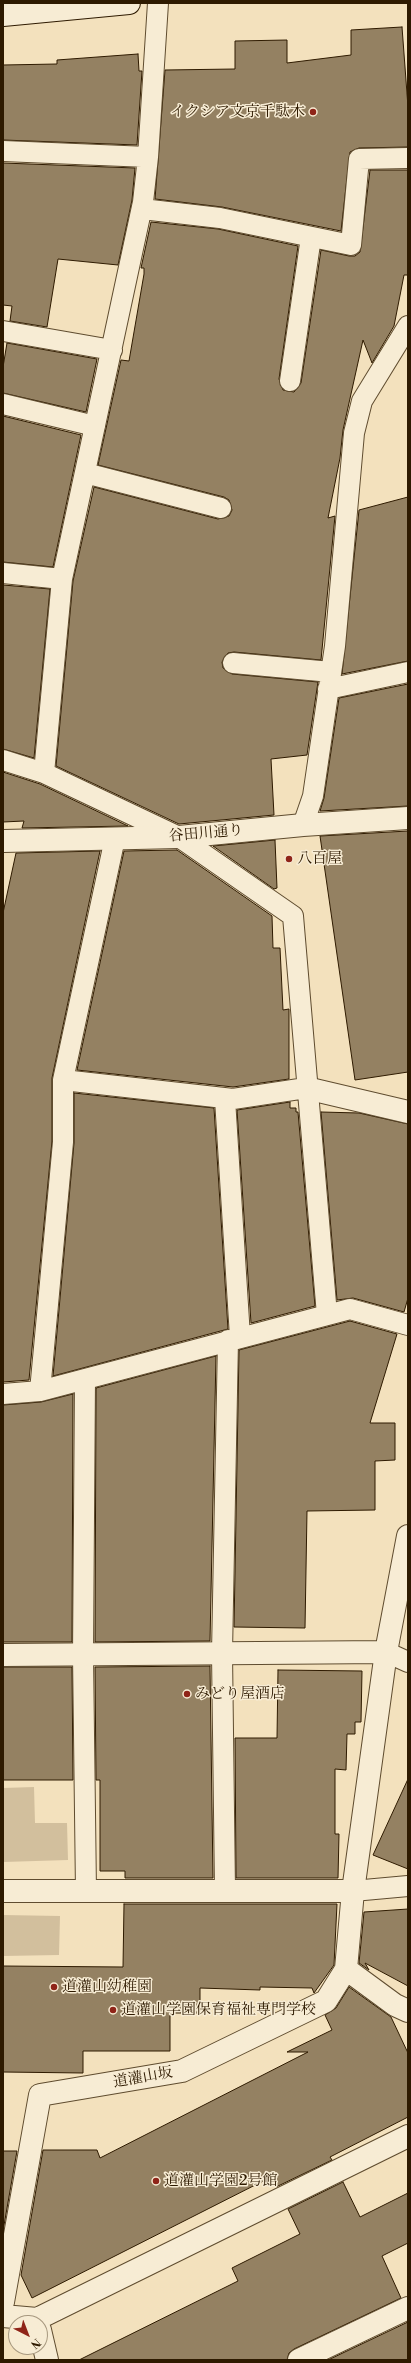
<!DOCTYPE html>
<html>
<head>
<meta charset="utf-8">
<style>
  body { margin:0 }
  #map { position:relative; width:411px; height:2363px; overflow:hidden; background:#f3e1bd; font-family:"Libre Bodoni",serif }
  canvas { display:block }
  .frame { position:absolute; inset:0; border:4px solid #2e1a00; pointer-events:none }
  .north { position:absolute; left:8px; top:2315px; width:40px; height:40px; box-sizing:border-box; background:#f7ecd4; border:1px solid #a7987f; border-radius:50%; rotate:138deg; font-size:11px; font-weight:700; line-height:16px; text-align:center; color:#2e1a00 }
  .north::after { content:''; display:block; margin:auto; width:14px; height:18px; background:#8f2418; clip-path:polygon(50% 0,100% 100%,50% 72%,0 100%) }
</style>
</head>
<body>
<div id="map">
<canvas width="411" height="2363"></canvas>
<div class="frame"></div>
<div class="north">N</div>
</div>
<script>
const c = document.querySelector('canvas').getContext('2d');
c.lineJoin = 'round';
function fill(path, color) { c.fillStyle = color; c.fill(path, 'evenodd'); }
const toPath = rows => new Path2D(rows.map(r => 'M' + r).join(''));
function stroke(path, color, width, dash) { c.strokeStyle = color; c.lineWidth = width; c.lineCap = dash ? 'butt' : 'round'; c.setLineDash(dash || []); c.stroke(path); }
function drawText(font, color, halo, rows, align = 'center') {
  c.font = font + ' "Libre Bodoni","Noto Serif JP",serif'; c.lineWidth = 3; c.setLineDash([]); c.textBaseline = 'middle'; c.strokeStyle = halo; c.fillStyle = color; for (const [text, x, y, turn = 0] of rows) {
    c.save(); c.translate(x, y); c.rotate((+turn || 0) * Math.PI / 180); c.textAlign = isNaN(turn) ? turn : align; if (halo) c.strokeText(text, 0, 0); c.fillText(text, 0, 0); c.restore();
  }
}
const green = toPath([
  [34,1787,35,1823,67,1823,68,1860,3,1862,3,1788],
  [3,1915,60,1916,59,1955,3,1956]
]);
const building = toPath([
  [402,27,408,107,408,147,359,148,350,152,341,231,222,207,155,199,165,70,235,69,235,41,287,40,287,63,351,55,351,30,402,27],
  [138,54,139,71,142,71,137,145,3,140,3,65,57,64,57,60,138,54],
  [3,163,135,168,132,200,118,265,58,259,47,327,10,321,12,306,3,305,3,163],
  [370,170,408,170,408,275,404,275,394,326,372,363,363,340,343,430,340,458,328,518,335,516,321,660,234,652,228,653,222,662,223,668,232,674,318,682,307,755,271,759,274,815,179,824,56,766,73,581,94,487,218,519,229,516,232,510,229,500,224,497,98,465,121,360,129,361,144,274,144,268,141,268,151,222,218,229,298,246,279,379,283,390,294,392,301,383,321,250,349,256,355,256,360,252,370,170],
  [7,343,97,359,86,412,3,393,3,367,7,343],
  [3,416,81,435,53,567,3,562,3,416],
  [408,497,408,661,342,674,359,510,408,497],
  [3,585,50,589,34,758,3,749,3,585],
  [408,684,408,806,320,811,324,798,339,698,408,684],
  [3,772,40,784,128,826,22,828,24,821,3,822,3,772],
  [408,831,408,1072,355,1080,320,836,408,831],
  [275,840,277,888,274,889,213,846,275,840],
  [177,850,272,916,273,948,280,948,283,1010,289,1009,289,1079,233,1087,77,1070,124,851,177,850],
  [100,851,52,1078,52,1141,29,1380,3,1382,3,913,16,853,100,851],
  [74,1093,214,1108,228,1329,53,1376,74,1143,74,1093],
  [290,1102,290,1108,296,1108,296,1112,298,1112,315,1306,251,1323,237,1110,290,1102],
  [321,1112,359,1113,408,1124,408,1298,404,1312,353,1298,337,1300,321,1112],
  [350,1321,397,1334,370,1423,395,1423,395,1460,375,1461,375,1510,307,1511,305,1628,234,1627,239,1350,350,1321],
  [216,1356,210,1641,95,1642,96,1388,216,1356],
  [73,1394,72,1642,3,1642,3,1405,41,1402,73,1394],
  [210,1666,213,1878,125,1878,125,1871,100,1871,100,1780,96,1780,95,1667,210,1666],
  [3,1667,72,1667,73,1780,3,1780,3,1667],
  [278,1670,362,1671,361,1722,355,1722,355,1734,347,1734,346,1770,335,1769,335,1834,339,1834,338,1878,236,1878,235,1738,277,1738,278,1670],
  [408,1779,408,1869,373,1855,408,1779],
  [124,1904,337,1904,334,1965,314,1993,312,1988,260,1987,260,1990,200,1988,200,2013,170,2013,170,2051,83,2051,83,2073,3,2072,3,1966,123,1967,124,1904],
  [408,1909,408,1986,365,1963,369,1970,359,1963,364,1912,408,1909],
  [349,1987,391,2017,408,2053,408,2117,330,2157,332,2160,276,2187,271,2177,32,2298,21,2275,43,2150,97,2150,100,2158,308,2052,287,2052,332,2030,325,2015,336,2008,349,1987],
  [3,2151,17,2151,3,2231,3,2151],
  [343,2182,360,2217,408,2193,408,2243,382,2256,401,2298,294,2349,289,2353,287,2360,79,2360,238,2281,232,2268,300,2234,288,2209,343,2182],
  [408,2322,408,2360,328,2360,408,2322]
]);
const lane = toPath([
  [3,151,148,157],
  [142,209,220,218,351,245,359,159,408,158],
  [3,331,112,350],
  [290,381,311,237],
  [3,404,95,426],
  [85,473,221,508],
  [3,573,62,579],
  [233,663,331,672],
  [328,689,408,672],
  [3,760,44,773,179,837,293,916,327,1315],
  [44,773,62,579,143,202,148,157,158,3],
  [303,825,313,796,335,646,354,433,362,401,408,326],
  [63,1080,233,1099,306,1088],
  [225,1099,240,1337],
  [85,1379,83,1655,86,1892],
  [40,1391,63,1142,63,1080,115,838],
  [3,1394,40,1391,350,1309,408,1325],
  [386,1652,408,1662],
  [225,1891,222,1653,228,1340],
  [353,1891,408,1886]
]);
const street = toPath([
  [3,841,179,837,303,825,408,818],
  [306,1088,408,1112],
  [3,1655,386,1652],
  [3,1891,353,1891],
  [346,1969,395,2005,408,2011],
  [3,2302,40,2095,182,2071,326,2001,346,1969,353,1891,386,1652,408,1536],
  [3,2316,37,2319,408,2136],
  [40,2330,47,2360],
  [299,2360,408,2308]
]);
const secondary = toPath([
  [3,15,129,3]
]);
const markers = [
  [313,112,4,"#8f2418"],
  [289,859,4,"#8f2418"],
  [187,1694,4,"#8f2418"],
  [54,1987,4,"#8f2418"],
  [113,2010,4,"#8f2418"],
  [156,2181,4,"#8f2418"]
];
const poiNames = [
  ["イクシア文京千駄木",305,112,"right"],
  ["八百屋",297,859],
  ["みどり屋酒店",195,1694],
  ["道灌山幼稚園",62,1987],
  ["道灌山学園保育福祉専門学校",121,2010],
  ["道灌山学園2号館",164,2181]
];
const streetNames = [
  ["谷田川通り",206,834,-5],
  ["道灌山坂",143,2078,-10]
];
fill(green, '#d2bf9d');
fill(building, '#948162');
stroke(building, '#2e1a00', 1);
stroke(lane, '#5f4c2f', 22);
stroke(street, '#5f4c2f', 24);
stroke(secondary, '#2e1a00', 24);
stroke(lane, '#f7ecd4', 20);
stroke(street, '#f7ecd4', 22);
stroke(secondary, '#f7ecd4', 22);
for (const [x, y, r, color] of markers) { const dot = new Path2D(); dot.arc(x, y, r, 0, 2 * Math.PI); c.fillStyle = color; c.fill(dot); stroke(dot, '#f7ecd4', 1.5); }
drawText('15px', '#2e1a00', '#f7ecd4', poiNames, 'left');
drawText('15px', '#2e1a00', '#f7ecd4', streetNames);
</script>
</body>
</html>
